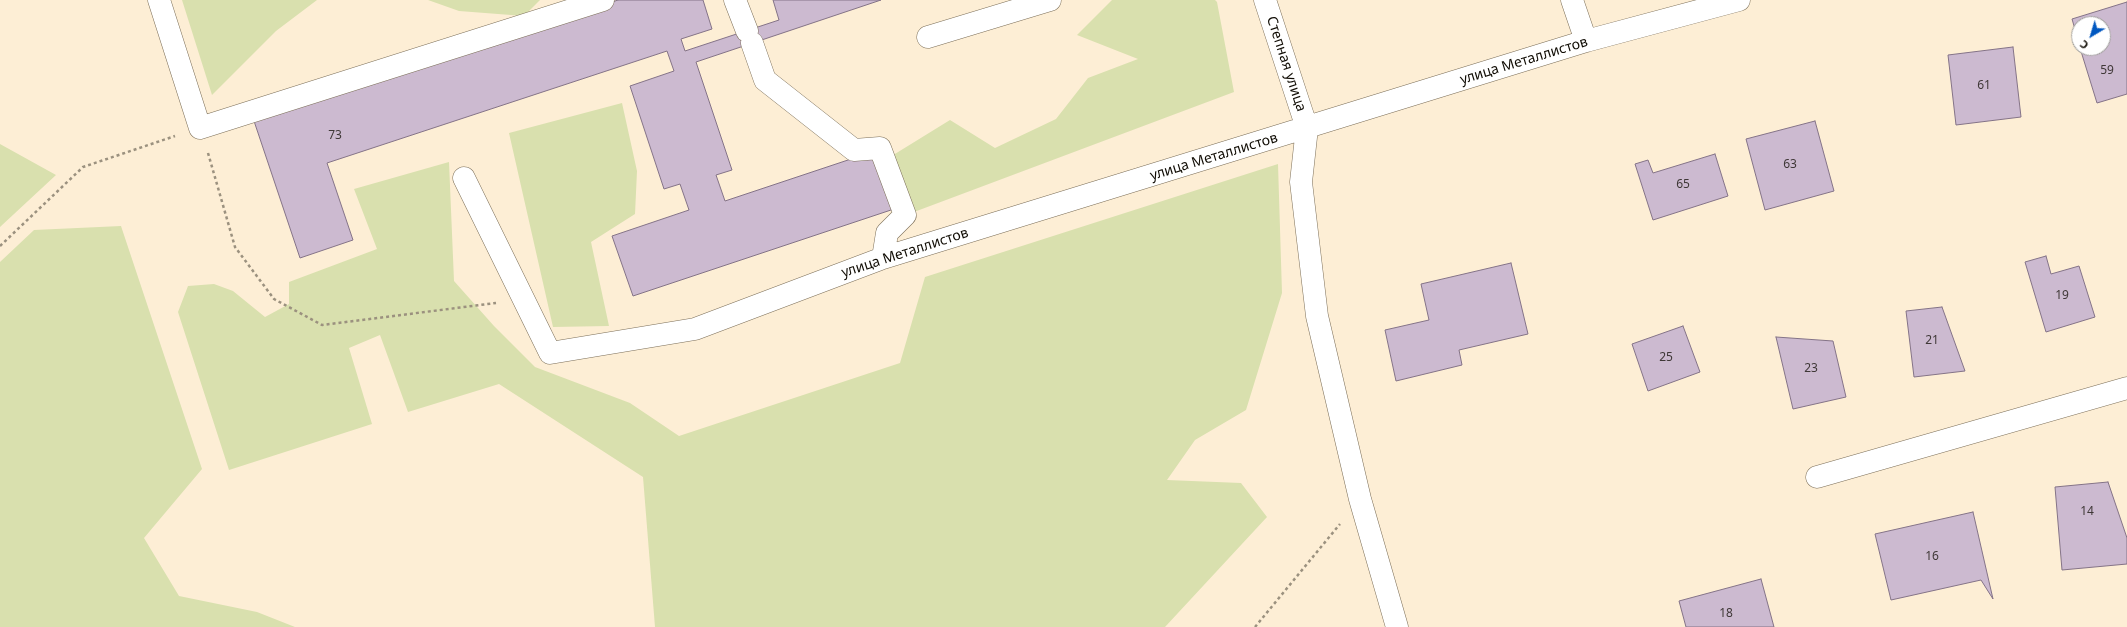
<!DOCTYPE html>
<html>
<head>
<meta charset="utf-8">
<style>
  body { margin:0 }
  #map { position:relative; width:2127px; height:627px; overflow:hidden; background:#fdeed5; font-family:"Noto Sans",sans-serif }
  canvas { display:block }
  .north { position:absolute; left:2071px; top:16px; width:40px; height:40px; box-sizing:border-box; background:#fff; border:1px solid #9f9e9b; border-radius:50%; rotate:218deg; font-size:11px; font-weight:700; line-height:16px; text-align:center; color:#100c04 }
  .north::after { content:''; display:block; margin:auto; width:14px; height:18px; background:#0057c0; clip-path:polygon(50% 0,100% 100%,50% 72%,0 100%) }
</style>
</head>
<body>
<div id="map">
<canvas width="2127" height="627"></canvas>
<div class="north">С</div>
</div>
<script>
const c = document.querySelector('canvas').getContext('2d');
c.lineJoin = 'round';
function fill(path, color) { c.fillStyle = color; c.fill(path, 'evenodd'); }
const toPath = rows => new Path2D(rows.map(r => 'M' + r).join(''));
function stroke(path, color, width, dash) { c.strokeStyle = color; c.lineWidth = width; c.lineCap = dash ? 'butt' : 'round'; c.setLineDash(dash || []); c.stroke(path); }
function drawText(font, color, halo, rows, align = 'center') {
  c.font = font + ' "Noto Sans",sans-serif'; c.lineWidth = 3; c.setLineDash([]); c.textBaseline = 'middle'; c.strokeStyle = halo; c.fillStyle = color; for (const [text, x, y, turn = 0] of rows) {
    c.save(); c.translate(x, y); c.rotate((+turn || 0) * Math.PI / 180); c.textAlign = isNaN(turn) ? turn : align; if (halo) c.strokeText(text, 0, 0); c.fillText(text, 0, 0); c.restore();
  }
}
const green = toPath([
  [182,0,317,0,276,31,212,95],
  [428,0,540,0,524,16,459,11],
  [1112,0,1215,0,1217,2,1234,92,914,212,890,157,950,120,995,148,1056,119,1088,78,1138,59,1077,35],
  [622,103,637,171,635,214,591,242,609,326,553,327,509,133],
  [0,144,56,175,0,227],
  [449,162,454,281,494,326,535,367,630,403,679,436,900,363,925,277,1278,164,1282,293,1246,410,1195,440,1167,480,1241,483,1267,517,1165,627,655,627,643,477,499,384,408,412,380,335,349,348,372,424,229,470,178,312,188,286,214,284,233,291,265,317,289,304,289,282,377,249,354,189],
  [121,226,202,469,144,538,179,596,257,612,295,627,0,627,0,262,34,230]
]);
const building = toPath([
  [618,0,703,0,712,29,681,39,685,51,779,20,773,0,881,0,696,62,732,170,716,175,725,201,875,151,894,209,633,296,612,236,689,210,680,184,664,189,630,86,674,71,667,51,327,163,353,240,300,258,254,121,618,0],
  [2127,2,2127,94,2097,103,2080,48,2103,48,2103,24,2079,24,2079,43,2072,19,2127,2],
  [2013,47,2021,117,1956,125,1948,55,2013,47],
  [1815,121,1834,191,1765,210,1746,139,1815,121],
  [1715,154,1728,196,1653,220,1635,164,1648,160,1653,173,1715,154],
  [2046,256,2051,274,2079,266,2095,317,2046,332,2025,262,2046,256],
  [1511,263,1528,334,1459,350,1462,365,1396,381,1385,330,1429,320,1421,284,1511,263],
  [1942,307,1965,371,1914,377,1906,311,1942,307],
  [1683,326,1700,372,1648,391,1632,344,1683,326],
  [1776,337,1833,341,1846,397,1793,409,1776,337],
  [2108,482,2127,538,2127,564,2062,570,2055,487,2108,482],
  [1973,512,1993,599,1981,580,1891,600,1875,534,1973,512],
  [1761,579,1774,627,1686,627,1679,601,1761,579]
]);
const path = toPath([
  [208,153,235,247,274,299,322,325,496,303],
  [0,246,83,167,175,136],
  [1255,627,1340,524]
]);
const minor = toPath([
  [159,0,200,128,603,0],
  [735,0,747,31],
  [1265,0,1307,128,1301,182,1317,316,1360,499,1397,627],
  [1572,0,1586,41],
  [928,37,1050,0],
  [752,43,765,80,854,150,880,148,905,215,887,233,883,258],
  [464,178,550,353,695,329,883,258,1586,41,1739,0],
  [1817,477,2127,388]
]);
const numberNames = [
  ["59",2107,71],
  ["61",1984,86],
  ["73",335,136],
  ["63",1790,165],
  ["65",1683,185],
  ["19",2062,296],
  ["21",1932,341],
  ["25",1666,358],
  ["23",1811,369],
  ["14",2087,512],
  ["16",1932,557],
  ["18",1726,614]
];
const streetNames = [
  ["улица Металлистов",1524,61,-17],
  ["Степная улица",1286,64,72],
  ["улица Металлистов",1214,157,-17],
  ["улица Металлистов",905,253,-18]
];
fill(green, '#d9e0ae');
fill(building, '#ccbad0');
stroke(building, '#847387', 1);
stroke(minor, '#7c6f59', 23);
stroke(path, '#9b917f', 2.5, [3, 3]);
stroke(minor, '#fff', 22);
drawText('12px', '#3f3837', null, numberNames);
drawText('14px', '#100c04', '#fff', streetNames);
</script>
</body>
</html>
